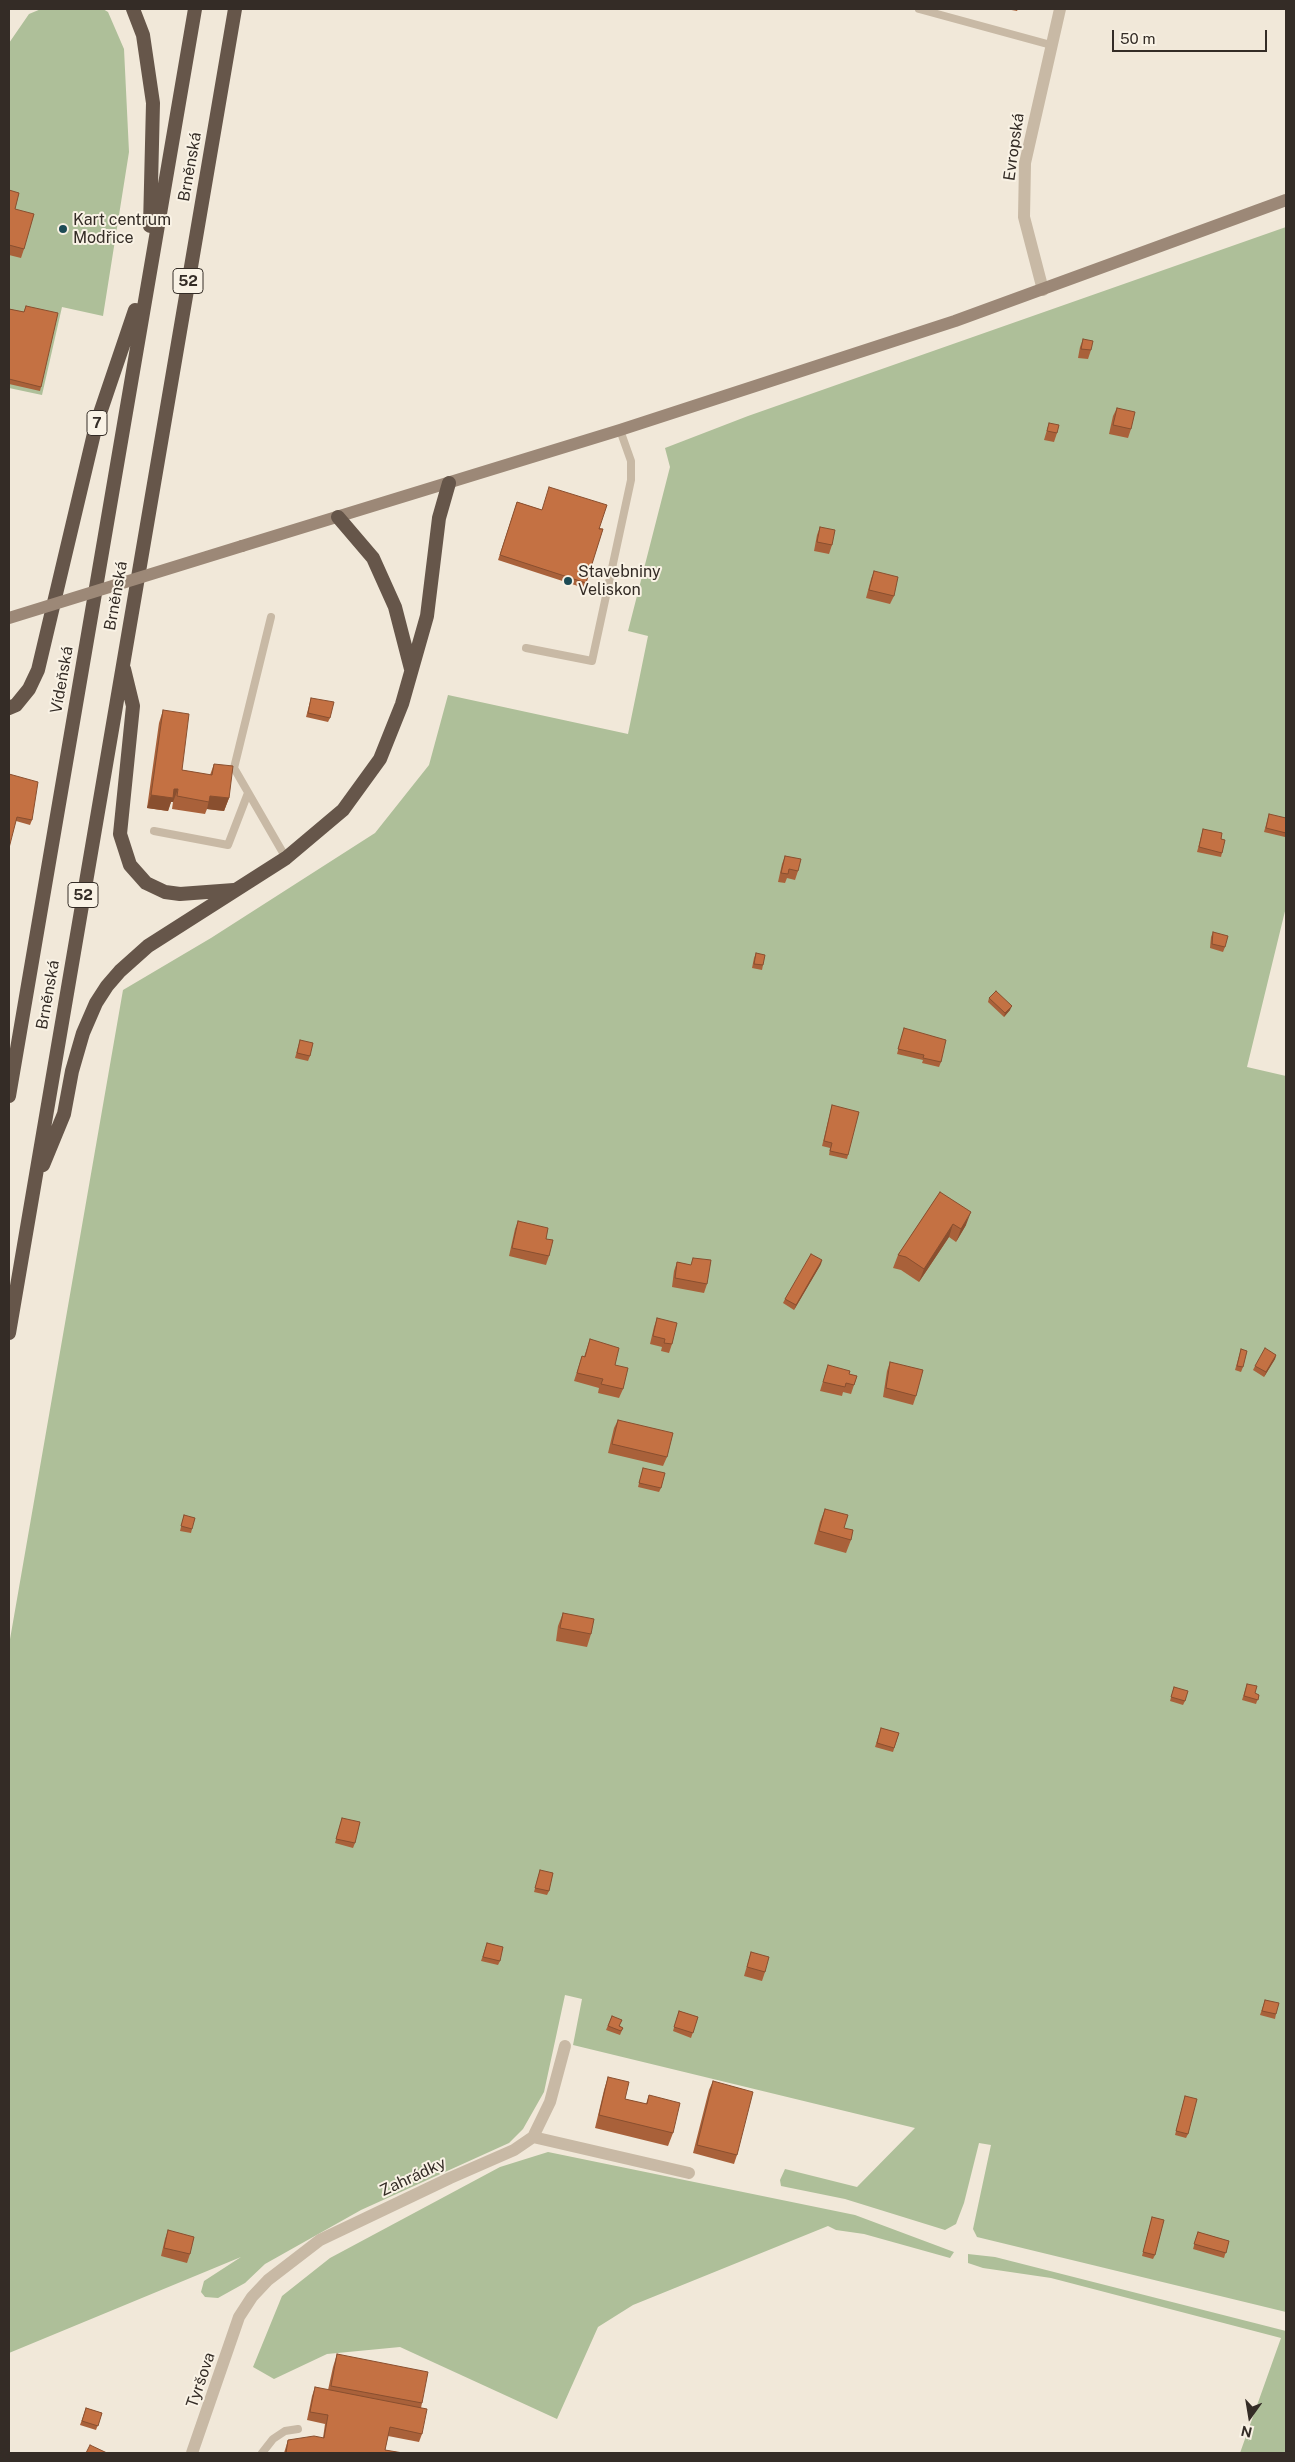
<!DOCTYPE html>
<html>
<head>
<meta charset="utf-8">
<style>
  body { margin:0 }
  #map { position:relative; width:1295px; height:2462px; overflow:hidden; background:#f1e8d9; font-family:"Public Sans",sans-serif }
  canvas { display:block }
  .frame { position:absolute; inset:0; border:10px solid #342c26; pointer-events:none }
  .north { position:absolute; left:1225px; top:2392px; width:50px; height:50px; -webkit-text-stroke:4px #f9f2e5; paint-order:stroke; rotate:193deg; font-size:14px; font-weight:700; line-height:20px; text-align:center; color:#342c26 }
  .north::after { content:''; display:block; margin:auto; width:18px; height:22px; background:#342c26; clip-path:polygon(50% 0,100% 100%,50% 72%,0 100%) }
  .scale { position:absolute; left:1112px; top:30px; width:155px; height:22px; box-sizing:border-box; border:2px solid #342c26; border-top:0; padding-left:6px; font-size:15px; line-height:18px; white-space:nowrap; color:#342c26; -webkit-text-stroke:4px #f9f2e5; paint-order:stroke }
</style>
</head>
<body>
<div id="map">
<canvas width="1295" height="2462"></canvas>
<div class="frame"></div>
<div class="north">N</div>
<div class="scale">50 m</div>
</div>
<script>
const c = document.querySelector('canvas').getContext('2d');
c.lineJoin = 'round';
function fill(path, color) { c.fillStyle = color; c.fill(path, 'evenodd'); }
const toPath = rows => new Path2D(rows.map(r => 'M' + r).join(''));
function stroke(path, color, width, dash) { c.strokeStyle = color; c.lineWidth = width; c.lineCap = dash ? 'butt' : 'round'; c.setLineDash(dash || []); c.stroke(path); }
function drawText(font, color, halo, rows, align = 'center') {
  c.font = font + ' "Public Sans",sans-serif'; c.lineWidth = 4; c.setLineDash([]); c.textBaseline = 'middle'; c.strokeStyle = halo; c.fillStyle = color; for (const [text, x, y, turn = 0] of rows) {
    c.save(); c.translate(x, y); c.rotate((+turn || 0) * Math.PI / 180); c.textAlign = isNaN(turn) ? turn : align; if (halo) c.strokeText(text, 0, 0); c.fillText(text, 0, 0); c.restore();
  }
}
const green = toPath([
  [41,9,103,9,108,12,124,49,129,152,103,316,62,307,42,395,9,388,9,43,29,14],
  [1286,227,1286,907,1247,1067,1286,1076,1286,2312,977,2237,973,2229,991,2145,979,2143,964,2203,956,2224,945,2230,845,2199,781,2186,780,2180,785,2169,857,2187,915,2128,573,2045,582,1999,565,1995,544,2092,523,2129,509,2143,361,2210,265,2264,245,2283,218,2298,205,2297,201,2292,204,2281,241,2257,9,2353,9,1645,123,990,211,938,375,833,429,765,448,695,628,734,648,636,628,631,670,467,665,448,748,416],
  [548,2152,855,2215,954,2252,950,2258,864,2234,836,2230,828,2226,633,2305,598,2327,557,2419,400,2347,327,2354,274,2379,253,2367,282,2296,330,2258,500,2167],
  [968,2254,995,2257,1286,2331,1286,2453,1240,2453,1281,2338,1051,2278,983,2268,968,2263]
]);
const service = toPath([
  [919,9,1051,45],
  [271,617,234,768,286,858],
  [526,648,592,661,631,480,631,461,620,430],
  [154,831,228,845,248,793],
  [262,2453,273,2439,285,2431,298,2429]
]);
const minor = toPath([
  [1043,290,1024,217,1025,163,1060,9],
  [533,2137,689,2173],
  [192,2453,239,2317,252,2297,268,2280,320,2240,450,2178,514,2150,533,2137,550,2102,565,2046]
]);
const secondary = toPath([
  [242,546,620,430,955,321,1286,200]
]);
const trunk = toPath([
  [133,9,143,35,153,103,150,226],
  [338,517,373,558,395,607,411,669],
  [124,669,133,706,120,834,130,865,146,883,165,892,180,894,234,890],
  [9,708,16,705,29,689,38,670,96,425,135,310],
  [9,1096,195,9],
  [43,1165,64,1114,72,1071,83,1033,96,1003,107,986,120,971,148,946,286,858,343,810,380,759,402,704,427,616,439,518,449,483],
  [9,1333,235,9]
]);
const secondaryBridge = toPath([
  [9,618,242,546]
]);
const wall = toPath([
  [1006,9,1018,9,1017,11],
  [9,190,24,249,21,258,9,255],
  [26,306,41,387,40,391,9,384,9,309,24,312],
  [1083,339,1091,350,1088,359,1078,358,1080,347],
  [1117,408,1131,429,1128,438,1109,434,1113,416],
  [1049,423,1057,433,1054,442,1044,440],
  [517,502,603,529,584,588,498,560],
  [820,527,832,545,829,554,814,551,817,535],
  [874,571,894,596,890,604,866,598,871,579],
  [311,698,330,718,328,722,306,717],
  [163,710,182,770,210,775,214,764,229,798,224,811,207,809,205,814,172,809,173,802,171,802,168,811,147,808,159,723],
  [9,774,32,820,30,825,16,821],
  [1269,814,1286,833,1285,837,1264,832],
  [1203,829,1221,839,1222,853,1221,857,1197,852],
  [785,856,798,871,795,880,787,878,785,883,778,882,782,864],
  [1213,932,1225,947,1223,952,1210,948,1211,937],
  [756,953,763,965,762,970,752,968,754,958],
  [989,998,1010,1010,1004,1017,988,1002],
  [904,1028,941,1062,939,1067,922,1063,923,1060,897,1054],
  [300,1040,310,1056,308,1061,295,1058],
  [832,1105,848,1155,847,1159,829,1155,830,1148,822,1146],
  [940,1192,966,1225,956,1242,949,1237,919,1282,901,1270,893,1268,898,1255],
  [518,1221,549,1256,546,1265,509,1256,515,1229],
  [677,1262,690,1265,707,1284,704,1293,672,1287,674,1271],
  [821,1264,794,1310,783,1303,785,1299],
  [657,1318,672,1344,669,1353,661,1351,662,1347,650,1344,654,1327],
  [590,1339,615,1365,623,1389,619,1398,598,1393,599,1388,574,1381,582,1356,584,1357],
  [1241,1349,1243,1367,1241,1372,1235,1370],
  [1276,1355,1275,1359,1264,1377,1253,1370,1255,1366],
  [890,1362,916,1396,913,1405,883,1397,887,1371],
  [828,1365,849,1374,857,1376,851,1394,843,1392,842,1396,820,1391],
  [618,1420,667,1457,663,1466,608,1453,614,1428],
  [643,1468,661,1488,659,1492,638,1487],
  [825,1509,844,1528,851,1540,846,1553,814,1544,820,1522],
  [184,1515,192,1529,191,1533,180,1531],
  [563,1613,591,1634,587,1647,556,1641,558,1626],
  [1247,1684,1255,1693,1259,1695,1256,1704,1242,1700],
  [1174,1687,1185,1701,1183,1705,1170,1701],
  [881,1728,899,1733,893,1752,875,1747],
  [342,1818,355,1843,353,1848,335,1843],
  [540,1870,549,1891,547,1895,534,1892],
  [487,1943,500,1961,498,1965,481,1961],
  [751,1952,765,1972,762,1981,744,1976],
  [1265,2000,1276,2014,1275,2019,1260,2015],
  [679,2011,698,2017,691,2038,673,2031],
  [612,2016,620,2026,623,2028,620,2035,606,2030],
  [608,2077,625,2099,646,2104,649,2095,673,2133,668,2146,595,2128,604,2090],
  [713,2081,737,2155,734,2164,693,2153,709,2090],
  [1185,2096,1188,2134,1186,2138,1175,2135],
  [1152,2217,1155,2255,1153,2259,1142,2256],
  [168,2230,190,2254,187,2263,161,2256,165,2239],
  [1198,2232,1229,2241,1224,2258,1193,2249],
  [337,2354,422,2403,421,2408,422,2434,419,2442,388,2436,385,2450,403,2453,284,2453,288,2440,323,2438,325,2424,307,2420,312,2396,315,2387,328,2390,333,2367],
  [86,2408,102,2413,96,2430,80,2425]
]);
const shadedWall = toPath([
  [174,789,178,789,173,802,171,802,168,811,147,808,151,795],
  [210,796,229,798,224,811,207,809],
  [1012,1006,1010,1010,1004,1017,1005,1013],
  [971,1212,966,1225,956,1242,961,1229],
  [953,1224,949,1237,919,1282,924,1269],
  [822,1260,821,1264,794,1310,796,1305],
  [1276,1355,1275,1359,1264,1377,1266,1372]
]);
const building = toPath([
  [9,190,19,193,15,209,34,214,24,249,9,245,9,190],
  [26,306,58,313,41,387,9,379,9,309,24,312,26,306],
  [1083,339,1093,341,1091,350,1081,349,1083,339],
  [1117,408,1135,412,1131,429,1113,425,1117,408],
  [1049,423,1059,425,1057,433,1047,431,1049,423],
  [549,487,607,505,599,529,603,529,586,583,500,555,517,502,542,510,549,487],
  [820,527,835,530,832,545,817,542,820,527],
  [874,571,898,577,894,596,869,590,874,571],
  [311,698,334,702,330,718,308,713,311,698],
  [163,710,189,714,182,770,212,775,214,764,233,766,229,798,210,796,209,802,177,796,178,789,174,789,173,798,151,795,163,710],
  [9,774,38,782,32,820,17,817,9,848,9,774],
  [1269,814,1286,818,1286,833,1266,828,1269,814],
  [1203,829,1222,833,1221,839,1225,840,1222,853,1199,847,1203,829],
  [785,856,801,859,798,871,789,869,788,874,781,873,785,856],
  [1213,932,1228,936,1225,947,1212,944,1213,932],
  [756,953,765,955,763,965,754,964,756,953],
  [996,991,1012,1006,1005,1013,989,998,996,991],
  [904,1028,946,1040,941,1062,923,1058,924,1055,898,1049,904,1028],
  [300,1040,313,1043,310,1056,297,1053,300,1040],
  [832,1105,859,1112,848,1155,830,1151,832,1143,824,1141,832,1105],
  [940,1192,971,1212,961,1229,953,1224,924,1269,906,1257,898,1255,940,1192],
  [518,1221,548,1228,546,1239,553,1240,549,1256,512,1248,518,1221],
  [811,1254,822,1260,796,1305,785,1299,811,1254],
  [693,1258,711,1260,707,1284,675,1278,677,1262,691,1265,693,1258],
  [657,1318,677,1323,672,1344,664,1343,665,1339,653,1336,657,1318],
  [590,1339,619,1348,615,1365,628,1368,623,1389,601,1384,603,1379,577,1373,582,1356,585,1357,590,1339],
  [1265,1348,1276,1355,1266,1372,1255,1366,1265,1348],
  [1241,1349,1247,1351,1243,1367,1237,1366,1241,1349],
  [890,1362,923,1370,916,1396,886,1388,890,1362],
  [828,1365,850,1371,849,1374,857,1376,854,1385,846,1383,845,1387,823,1382,828,1365],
  [618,1420,673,1433,667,1457,612,1444,618,1420],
  [643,1468,665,1473,661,1488,639,1483,643,1468],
  [825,1509,848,1515,844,1528,853,1530,851,1540,819,1531,825,1509],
  [184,1515,195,1518,192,1529,181,1526,184,1515],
  [563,1613,594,1619,591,1634,560,1628,563,1613],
  [1247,1684,1257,1686,1255,1693,1259,1695,1258,1700,1244,1696,1247,1684],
  [1174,1687,1188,1691,1185,1701,1171,1697,1174,1687],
  [881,1728,899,1733,894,1748,877,1743,881,1728],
  [342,1818,360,1822,355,1843,336,1839,342,1818],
  [540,1870,553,1873,549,1891,535,1888,540,1870],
  [487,1943,503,1947,500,1961,483,1957,487,1943],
  [751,1952,769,1957,765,1972,747,1967,751,1952],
  [1265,2000,1279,2003,1276,2014,1262,2011,1265,2000],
  [679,2011,698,2017,693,2033,674,2027,679,2011],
  [612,2016,622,2020,619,2026,623,2028,621,2031,608,2026,612,2016],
  [608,2077,629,2082,625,2099,647,2104,649,2095,680,2103,673,2133,599,2115,608,2077],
  [713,2081,753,2092,737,2155,697,2145,713,2081],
  [1185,2096,1197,2099,1188,2134,1176,2131,1185,2096],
  [1152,2217,1164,2220,1155,2255,1143,2252,1152,2217],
  [168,2230,194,2237,190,2254,164,2248,168,2230],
  [1198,2232,1229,2241,1226,2253,1194,2244,1198,2232],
  [337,2354,428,2372,422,2403,331,2386,337,2354],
  [315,2387,427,2409,422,2434,390,2427,385,2450,403,2453,286,2453,288,2440,314,2436,324,2438,328,2415,310,2412,315,2387],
  [86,2408,102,2413,98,2426,82,2421,86,2408],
  [90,2445,107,2453,86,2453,90,2445]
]);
const markers = [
  [63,229,5,"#1d4b55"],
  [568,581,5,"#1d4b55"]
];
const shields = [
  [188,281,30],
  [97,423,20],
  [83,895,30]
];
const shieldNames = [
  ["52",188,281],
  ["7",97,423],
  ["52",83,895]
];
const streetNames = [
  ["Evropská",1014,147,-82],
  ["Brněnská",190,167,-80],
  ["Brněnská",116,596,-80],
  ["Vídeňská",62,680,-80],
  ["Brněnská",48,995,-80],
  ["Zahrádky",413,2177,-25],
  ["Tyršova",201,2380,-71]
];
const poiNames = [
  ["Kart centrum",73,220],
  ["Modřice",73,238],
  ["Stavebniny",578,572],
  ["Veliskon",578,590]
];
fill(green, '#aebf99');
stroke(service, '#c8b9a5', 8);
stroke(minor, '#c8b9a5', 12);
stroke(secondary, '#9c8877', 12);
stroke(trunk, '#66564a', 14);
stroke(secondaryBridge, '#9c8877', 12);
fill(wall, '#a9613a');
fill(shadedWall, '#894f2f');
fill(building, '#c47143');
stroke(building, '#894f2f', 1);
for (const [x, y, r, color] of markers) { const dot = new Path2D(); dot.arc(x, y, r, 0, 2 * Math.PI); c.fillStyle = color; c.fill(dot); stroke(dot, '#f9f2e5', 2); }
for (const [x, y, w] of shields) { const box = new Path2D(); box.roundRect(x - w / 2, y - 12.5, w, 25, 4); c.fillStyle = '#f9f2e5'; c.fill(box); stroke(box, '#342c26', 1); }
drawText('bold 15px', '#342c26', null, shieldNames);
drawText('16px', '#342c26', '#f9f2e5', streetNames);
drawText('16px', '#342c26', '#f9f2e5', poiNames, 'left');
</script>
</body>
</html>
